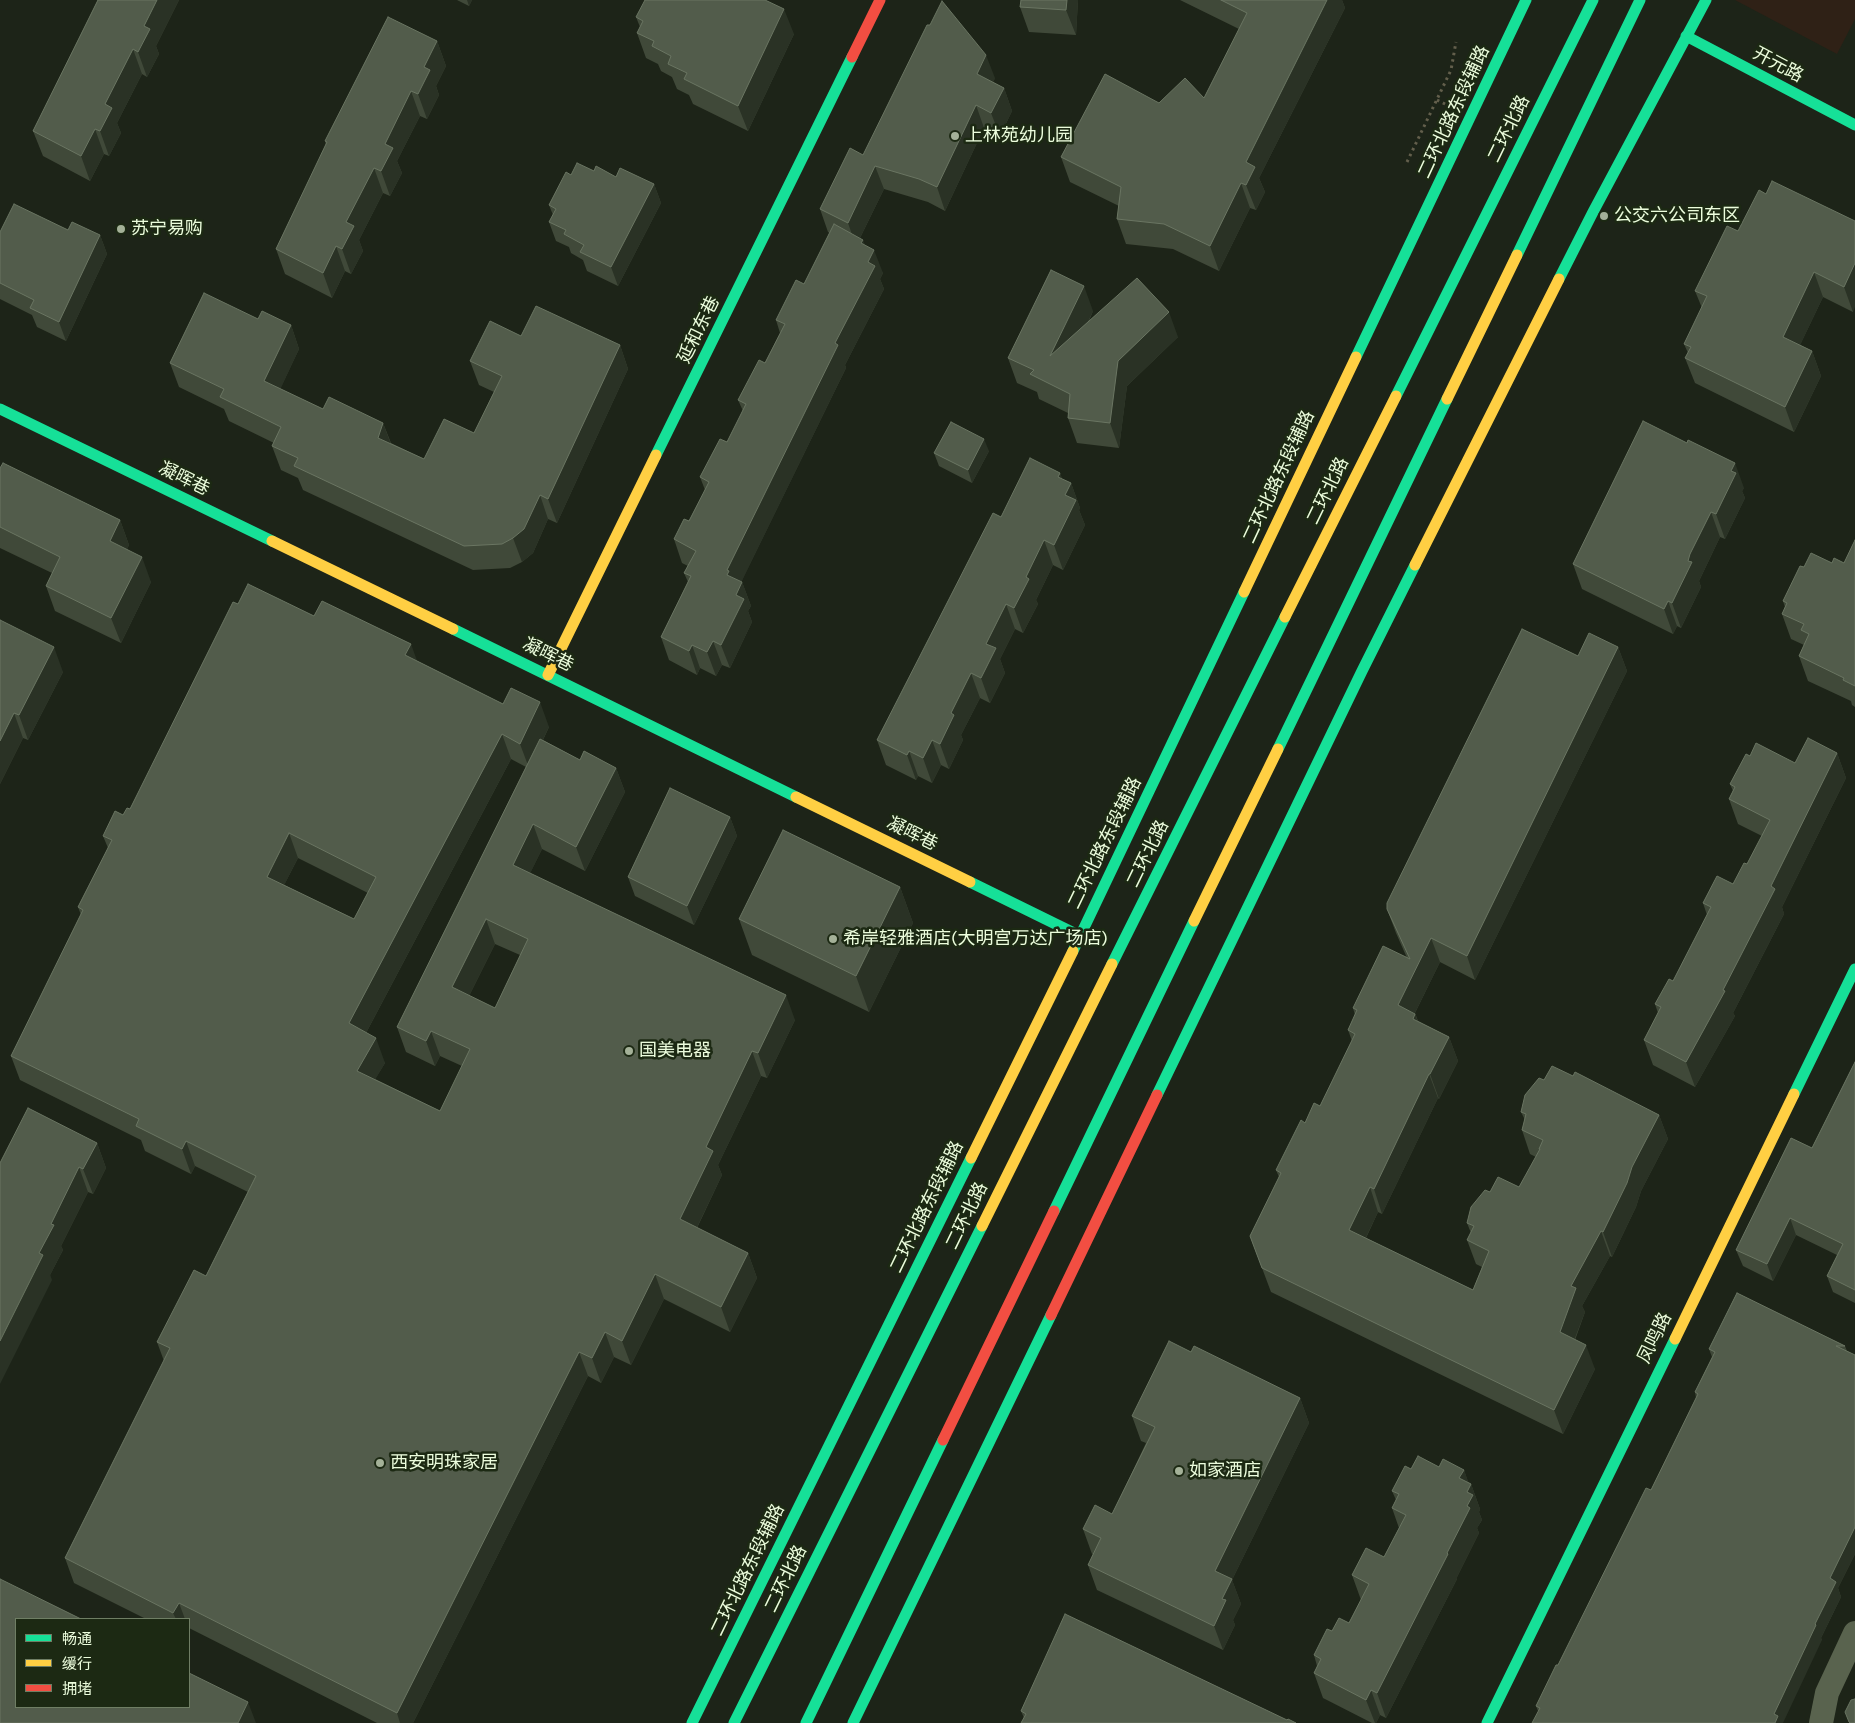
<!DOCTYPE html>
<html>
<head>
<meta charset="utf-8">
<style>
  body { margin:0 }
  #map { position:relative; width:1855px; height:1723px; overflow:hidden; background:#1d2418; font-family:Karla,"Noto Sans SC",sans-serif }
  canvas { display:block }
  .legend { position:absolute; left:15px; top:1618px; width:175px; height:90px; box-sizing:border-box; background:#1c2913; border:1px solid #6f7e64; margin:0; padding:6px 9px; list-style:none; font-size:15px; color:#ecfddd }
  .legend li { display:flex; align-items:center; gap:10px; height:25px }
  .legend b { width:25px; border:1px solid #6f7e64 }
</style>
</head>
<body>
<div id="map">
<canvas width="1855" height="1723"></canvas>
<ul class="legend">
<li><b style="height:6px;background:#16e098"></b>畅通</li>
<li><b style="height:6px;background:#ffcf43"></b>缓行</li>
<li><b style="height:6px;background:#f24e42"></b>拥堵</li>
</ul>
</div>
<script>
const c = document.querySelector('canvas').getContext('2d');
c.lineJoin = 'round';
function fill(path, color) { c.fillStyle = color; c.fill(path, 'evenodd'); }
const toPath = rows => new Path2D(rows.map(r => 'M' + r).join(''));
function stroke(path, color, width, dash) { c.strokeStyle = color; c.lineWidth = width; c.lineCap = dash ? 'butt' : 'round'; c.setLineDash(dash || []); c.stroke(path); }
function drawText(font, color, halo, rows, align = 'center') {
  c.font = font + ' Karla,"Noto Sans SC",sans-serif'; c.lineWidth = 5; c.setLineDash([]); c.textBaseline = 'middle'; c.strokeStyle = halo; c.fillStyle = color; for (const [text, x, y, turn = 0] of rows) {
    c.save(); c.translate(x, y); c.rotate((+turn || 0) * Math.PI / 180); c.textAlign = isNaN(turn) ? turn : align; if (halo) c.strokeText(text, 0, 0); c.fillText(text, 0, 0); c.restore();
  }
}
const green = toPath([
  [1735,0,1855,0,1855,19,1837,54]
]);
const path = toPath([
  [1437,100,1447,105],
  [1407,162,1451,70,1456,42]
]);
const street = toPath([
  [1821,1723,1827,1693,1855,1633]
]);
const fast = toPath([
  [1686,36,1855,125],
  [1517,255,1640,0],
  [1559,279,1593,212,1706,0],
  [1356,357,1526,0],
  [1396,396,1593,0],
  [0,409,272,541],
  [656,455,852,57],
  [453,629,796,797],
  [1278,749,1447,399],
  [970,882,1080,936],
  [1073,951,1244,592],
  [1112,964,1285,617],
  [1794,1094,1855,969],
  [1157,1095,1362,671,1415,565],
  [1054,1211,1194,921],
  [692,1723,971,1158],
  [734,1723,982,1226],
  [806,1723,943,1440],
  [853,1723,1051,1315],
  [1487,1723,1675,1339]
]);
const slow = toPath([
  [1447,399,1517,255],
  [272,541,453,629],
  [1415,565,1559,279],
  [1244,592,1356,357],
  [1285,617,1396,396],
  [548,675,656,455],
  [796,797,970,882],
  [1194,921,1278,749],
  [971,1158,1073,951],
  [982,1226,1112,964],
  [1675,1339,1794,1094]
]);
const jam = toPath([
  [852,57,880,0],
  [1051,1315,1157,1095],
  [943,1440,1054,1211]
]);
const wall = toPath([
  [98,0,179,0,156,46,159,54,147,77,142,74,117,123,121,133,109,156,104,154,90,181,43,156,33,131],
  [457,0,472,0,469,6],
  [1021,0,1078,0,1076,35,1029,32,1020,7],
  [1180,0,1342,0,1345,8,1259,178,1265,192,1256,210,1250,208,1219,271,1173,249,1126,244,1117,219,1119,206,1070,182,1061,157,1159,103,1204,98,1239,29],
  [636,17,794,34,748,131,693,104,689,95,677,89,672,77,661,71,658,64,646,58,637,33,640,27],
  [437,41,446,66,436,86,439,95,427,119,420,116,397,161,402,173,390,196,383,193,359,240,363,251,351,274,345,271,332,298,285,274,276,249,326,145,325,141],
  [995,78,993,82,1004,88,1012,111,1000,136,984,128,945,211,928,202,884,189,860,238,883,273,880,279,884,289,845,365,846,368,741,582,742,582,751,606,748,611,752,622,730,668,722,665,716,676,700,668,697,675,669,660,661,637,688,582,684,573,688,566,682,563,674,539,689,521,705,490,700,477,727,442,743,411,738,400,765,363,780,333,776,320,804,284,830,233,828,232,820,209,863,155],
  [594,171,616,177,654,184,661,203,618,286,587,271,583,260,571,253,569,247,556,241,549,222,553,215,549,205,571,175],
  [1766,194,1855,221,1853,312,1823,297,1800,345,1812,351,1821,376,1794,432,1695,383,1685,358,1688,353,1684,344,1702,308,1695,291],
  [68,230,100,235,107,254,66,341,37,327,32,315,0,299,0,232],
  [1093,311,1089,321,1178,337,1127,386,1119,448,1077,443,1068,418,1068,413,1039,399,1037,392,1017,383,1008,358],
  [258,319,291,325,299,349,280,389,323,409,383,423,391,443,424,459,474,433,494,392,479,385,470,361,521,336,620,345,628,369,557,523,548,519,533,553,522,562,510,568,473,570,303,490,298,478,281,470,272,446,274,443,229,421,224,409,179,387,170,363],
  [989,451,972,483,939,466,934,453],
  [0,468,120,520,129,545,127,549,151,582,121,643,55,611,46,586,52,573,0,548],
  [1060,473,1062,479,1071,483,1080,508,1079,510,1085,525,1063,570,1053,565,1036,600,1038,604,1023,633,1015,629,1000,659,1005,673,990,703,980,698,961,735,963,740,949,769,941,765,932,783,918,776,916,780,886,765,877,740,1001,517],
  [1744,488,1742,491,1745,498,1725,539,1720,537,1700,579,1699,581,1701,587,1681,628,1677,626,1673,634,1582,589,1573,564],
  [1855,540,1855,707,1852,705,1851,701,1808,681,1799,656,1804,645,1791,639,1782,614,1785,607,1783,601,1804,567,1832,563,1844,563],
  [238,604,314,616,417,661,549,727,543,740,580,760,616,768,625,792,585,871,542,849,530,873,795,1020,767,1078,761,1076,718,1165,722,1175,697,1228,748,1253,757,1278,730,1332,664,1299,631,1365,614,1357,601,1383,588,1376,413,1723,377,1723,189,1628,189,1619,146,1619,74,1583,65,1558,164,1361,157,1342,206,1276,248,1192,195,1166,191,1174,145,1151,141,1140,20,1080,11,1056,81,915,78,907,108,848,103,836,130,809],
  [511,759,526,767,397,1027,406,1052,435,1066,440,1056,462,1066,440,1111,375,1079,385,1063,366,1033],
  [298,858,368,893,354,919,284,885],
  [495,944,520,955,495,1008,469,996],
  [0,620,63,672,28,740,23,738,0,784],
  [1618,647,1627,671,1475,980,1440,962,1415,1013,1418,1021,1449,1037,1458,1061,1439,1099,1438,1098,1382,1214,1378,1212,1366,1238,1473,1290,1482,1267,1476,1264,1467,1240,1471,1233,1467,1223,1490,1192,1519,1187,1536,1157,1530,1154,1522,1130,1525,1120,1521,1112,1544,1080,1573,1076,1659,1115,1668,1139,1641,1191,1636,1207,1612,1257,1610,1256,1582,1306,1585,1312,1575,1340,1595,1369,1563,1434,1271,1292,1250,1236,1279,1177,1276,1170,1305,1123,1320,1106,1352,1041,1348,1030,1355,1015,1353,1008,1407,958,1396,933,1387,909,1578,656],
  [1837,753,1846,778,1782,907,1784,914,1733,1013,1735,1016,1695,1087,1653,1065,1644,1040,1658,1013,1655,1004,1673,981,1707,915,1703,903,1733,884,1747,864,1762,836,1738,824,1729,799,1733,791,1730,784,1750,756,1795,763],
  [730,817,737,836,694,925,635,896,628,877],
  [900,887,913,923,869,1012,752,955,739,919],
  [1855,1062,1855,1303,1833,1292,1827,1276,1837,1255,1796,1235,1773,1281,1743,1266,1736,1250,1812,1148],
  [97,1143,106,1168,93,1194,88,1192,61,1246,63,1250,50,1275,52,1280,0,1163],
  [1737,1293,1845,1346,1847,1351,1855,1355,1855,1554,1838,1588,1841,1597,1821,1638,1822,1640,1538,1711,1536,1706,1651,1490,1696,1398,1695,1392,1712,1357,1709,1349],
  [1191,1352,1300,1398,1309,1423,1232,1580,1241,1604,1233,1620,1235,1625,1223,1650,1097,1590,1088,1565,1093,1554,1092,1554,1083,1529,1112,1514,1146,1443,1141,1441,1132,1416],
  [1439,1467,1464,1470,1468,1482,1471,1484,1480,1509,1479,1512,1482,1520,1477,1528,1479,1533,1457,1577,1457,1579,1386,1718,1380,1715,1376,1723,1372,1723,1323,1698,1314,1673,1317,1666,1314,1655,1332,1631,1349,1623,1361,1600,1352,1575,1384,1557,1399,1528,1392,1508,1396,1500,1392,1491,1411,1469],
  [1021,1711,1287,1720,1024,1718]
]);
const shadedWall = toPath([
  [157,0,179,0,156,46,159,54,147,77,138,52,144,26],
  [467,0,472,0,469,6],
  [1067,0,1078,0,1076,35,1066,10],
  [1327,0,1342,0,1345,8,1259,178,1265,192,1256,210,1246,185,1246,162],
  [784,9,794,34,748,131,738,106],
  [437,41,446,66,436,86,439,95,427,119,418,94,424,67],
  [133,49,142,74,117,123,121,133,109,156,100,131,105,104],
  [986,55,995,78,985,98,977,74],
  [1004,88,1012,111,1000,136,991,113],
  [411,91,420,116,397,161,402,173,390,196,381,171,385,144],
  [976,105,984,128,945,211,937,187],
  [95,129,104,154,90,181,81,156],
  [875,166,884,189,856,246,848,223],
  [374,168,383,193,359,240,363,251,351,274,342,249,346,222],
  [1241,183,1250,208,1219,271,1210,246],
  [654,184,661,203,618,286,611,267],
  [100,235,107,254,66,341,59,322],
  [863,240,870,258,874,250,883,273,880,279,884,289,845,365,846,368,737,591,742,582,751,606,748,611,752,622,730,668,721,645,727,575,727,570,835,343,861,243],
  [336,246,345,271,332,298,323,273],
  [1855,263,1855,307,1853,312,1844,287],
  [1814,272,1823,297,1792,362,1783,337],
  [1084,286,1093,311,1060,381,1050,356],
  [1169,312,1178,337,1127,386,1119,448,1110,423,1118,361],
  [291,325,299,349,273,405,264,381],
  [620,345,628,369,557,523,548,499],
  [1812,351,1821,376,1794,432,1785,407],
  [383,423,392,447,378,438],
  [984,439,989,451,972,483,968,470],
  [1735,463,1744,488,1742,491,1745,498,1725,539,1716,514,1731,471],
  [1060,473,1067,492,1071,483,1080,508,1079,510,1085,525,1063,570,1054,545,1058,477],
  [540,495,548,519,533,553,522,562,513,538],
  [1711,512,1720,537,1700,579,1699,581,1701,587,1681,628,1672,603,1690,554],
  [120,520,129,545,119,566,110,541],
  [1044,540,1053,565,1036,600,1038,604,1023,633,1014,608,1026,577],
  [142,557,151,582,121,643,111,618],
  [1668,601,1677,626,1673,634,1664,609],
  [1006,604,1015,629,1000,659,1005,673,990,703,981,678,986,644],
  [713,641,722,665,716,676,707,652],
  [411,644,420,669,405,655],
  [692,645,700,668,697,675,689,651],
  [54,647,63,672,28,740,19,715],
  [1618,647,1627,671,1475,980,1467,956],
  [971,673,980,698,961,735,963,740,949,769,940,744,951,713],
  [540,702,549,727,529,768,520,744],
  [14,713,23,738,0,784,0,741],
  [502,734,511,759,358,1048,349,1023],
  [932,740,941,765,932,783,923,758],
  [909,751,918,776,916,780,907,755],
  [1837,753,1846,778,1782,907,1784,914,1733,1013,1735,1016,1695,1087,1686,1062,1723,990,1771,886],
  [616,768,625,792,585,871,576,847],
  [730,817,737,836,694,925,687,906],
  [533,824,542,849,522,890,513,865],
  [289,833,298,858,276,901,267,877],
  [900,887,913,923,869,1012,856,976],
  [486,919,495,944,461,1012,452,987],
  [1431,938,1440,962,1407,1029,1398,1005],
  [786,995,795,1020,767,1078,758,1053],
  [1415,1014,1424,1038,1413,1019],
  [431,1031,440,1056,435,1066,426,1041],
  [1449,1037,1458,1061,1439,1099,1430,1074],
  [376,1038,385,1063,366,1095,357,1071],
  [752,1051,761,1076,718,1165,722,1175,689,1244,680,1219,706,1147],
  [1429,1074,1438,1098,1382,1214,1374,1189],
  [1659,1115,1668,1139,1641,1191,1636,1207,1612,1257,1603,1232,1632,1167],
  [186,1141,195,1166,191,1174,182,1149],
  [97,1143,106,1168,93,1194,83,1169],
  [79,1167,88,1192,61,1246,63,1250,50,1275,52,1280,0,1384,0,1341,39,1253,51,1224],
  [1370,1187,1378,1212,1358,1254,1349,1230],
  [1790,1218,1796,1235,1773,1281,1767,1264],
  [1601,1231,1610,1256,1582,1306,1585,1312,1568,1356,1560,1332,1571,1286],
  [748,1253,757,1278,730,1332,721,1307],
  [655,1274,664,1299,631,1365,622,1341],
  [605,1332,614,1357,601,1383,592,1358],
  [1586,1345,1595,1369,1563,1434,1554,1410],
  [579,1352,588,1376,413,1723,400,1723,397,1713],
  [1300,1398,1309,1423,1232,1580,1241,1604,1233,1620,1235,1625,1223,1650,1214,1626,1215,1571],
  [1464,1470,1470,1487,1471,1484,1480,1509,1479,1512,1482,1520,1477,1528,1479,1533,1457,1577,1457,1579,1386,1718,1377,1693,1459,1478],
  [1855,1527,1855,1554,1838,1588,1841,1597,1821,1638,1822,1640,1783,1723,1775,1723,1774,1714,1815,1624,1830,1578],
  [179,1603,185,1619,176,1619,173,1613],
  [1371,1690,1380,1715,1376,1723,1375,1723,1366,1700],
  [248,1702,256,1723,238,1723]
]);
const building = toPath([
  [98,0,157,0,144,26,150,29,138,52,133,49,105,104,112,108,100,131,95,129,81,156,33,131,98,0],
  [645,0,765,0,784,9,738,106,684,79,687,73,668,64,671,56,652,46,654,41,637,33,643,21,636,17,645,0],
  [1021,0,1067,0,1066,10,1020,7,1021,0],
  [1221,0,1327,0,1246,162,1255,167,1246,185,1241,183,1210,246,1164,224,1117,219,1121,187,1061,157,1105,74,1159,103,1185,78,1204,98,1247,13,1221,0],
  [942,1,986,55,977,74,1004,88,991,113,976,105,937,187,919,179,875,166,848,223,820,209,850,148,863,155,927,25,930,25,942,1],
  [388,17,437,41,424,67,430,70,418,94,411,91,385,144,393,148,381,171,374,168,346,222,354,226,342,249,336,246,323,273,276,249,327,142,325,141,388,17],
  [577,163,594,171,596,166,616,177,620,168,654,184,611,267,580,252,584,245,564,234,566,230,549,222,556,209,549,205,566,172,571,175,577,163],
  [1772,181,1855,221,1855,263,1844,287,1814,272,1783,337,1812,351,1785,407,1685,358,1691,347,1684,344,1707,296,1695,291,1727,226,1738,231,1759,190,1766,194,1772,181],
  [14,204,68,230,72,222,100,235,59,322,30,308,34,300,0,283,0,232,14,204],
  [834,224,863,240,861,243,874,250,868,262,875,266,835,343,838,345,727,570,729,571,727,575,742,582,736,595,744,599,721,645,713,641,707,652,692,645,689,651,661,637,691,576,684,573,696,551,674,539,684,519,689,521,709,482,700,477,720,439,727,442,746,404,738,400,759,360,765,363,785,324,776,320,796,280,804,284,834,224],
  [1051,270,1084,286,1050,356,1137,278,1169,312,1118,361,1110,423,1068,418,1070,394,1030,374,1034,370,1008,358,1051,270],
  [204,293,258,319,262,311,291,325,264,381,323,409,329,397,383,423,378,438,424,459,444,419,474,433,502,376,470,361,490,321,521,336,536,306,620,345,548,499,540,495,524,529,513,538,502,544,464,546,294,466,298,458,272,446,281,427,220,397,224,389,170,363,204,293],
  [1643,421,1687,443,1688,440,1735,463,1731,471,1736,473,1716,514,1711,512,1690,554,1688,561,1692,562,1672,603,1668,601,1664,609,1573,564,1643,421],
  [951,422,984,439,968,470,934,453,951,422],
  [1030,458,1060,473,1058,477,1071,483,1065,495,1076,500,1054,545,1044,540,1026,577,1029,579,1014,608,1006,604,986,644,996,648,981,678,971,673,951,713,954,715,940,744,932,740,923,758,909,751,907,755,877,740,993,513,1001,517,1030,458],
  [3,463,120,520,110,541,142,557,111,618,46,586,60,557,0,527,0,468,3,463],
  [1855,540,1855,686,1843,680,1844,678,1799,656,1809,634,1801,630,1804,624,1782,614,1787,603,1783,601,1800,566,1804,567,1811,553,1832,563,1834,558,1844,563,1855,540],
  [248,584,314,616,322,601,411,644,405,655,503,704,511,688,540,702,520,744,502,734,349,1023,376,1038,357,1071,440,1111,470,1049,431,1031,426,1041,397,1027,540,739,580,760,584,751,616,768,576,847,533,824,513,865,786,995,758,1053,752,1051,706,1147,713,1151,680,1219,748,1253,721,1307,655,1274,622,1341,605,1332,592,1358,579,1352,397,1713,179,1603,173,1613,65,1558,170,1348,157,1342,194,1270,206,1276,256,1176,186,1141,182,1149,136,1126,139,1119,11,1056,83,910,78,907,112,840,103,836,115,811,123,815,127,808,130,809,233,602,238,604,248,584],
  [289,833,376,877,354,919,267,877,289,833],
  [486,919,528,939,495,1008,452,987,486,919],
  [0,620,54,647,19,715,14,713,0,741,0,620],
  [1522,629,1578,656,1589,633,1618,647,1467,956,1431,938,1398,1005,1415,1014,1413,1019,1449,1037,1430,1074,1429,1074,1374,1189,1370,1187,1349,1230,1473,1290,1489,1251,1467,1240,1474,1226,1467,1223,1471,1207,1485,1190,1490,1192,1498,1177,1519,1187,1540,1149,1539,1149,1543,1140,1522,1130,1526,1114,1521,1112,1525,1095,1539,1078,1544,1080,1552,1066,1573,1076,1575,1072,1659,1115,1632,1167,1627,1183,1603,1232,1601,1231,1571,1286,1576,1288,1560,1332,1586,1345,1554,1410,1262,1268,1250,1236,1281,1173,1276,1170,1301,1120,1305,1123,1314,1103,1320,1106,1355,1034,1348,1030,1357,1010,1353,1008,1383,946,1410,959,1387,909,1387,903,1522,629],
  [1808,738,1837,753,1771,886,1775,889,1723,990,1725,991,1686,1062,1644,1040,1661,1007,1655,1004,1669,979,1673,981,1711,907,1703,903,1717,876,1733,884,1744,863,1747,864,1770,820,1729,799,1735,787,1730,784,1746,754,1750,756,1756,743,1795,763,1808,738],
  [670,788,730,817,687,906,628,877,670,788],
  [783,830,900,887,856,976,739,919,783,830],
  [1855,1062,1855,1290,1827,1276,1843,1244,1790,1218,1767,1264,1736,1250,1791,1138,1812,1148,1855,1062],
  [28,1108,97,1143,83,1169,79,1167,51,1224,54,1225,39,1253,43,1255,0,1341,0,1163,28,1108],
  [1737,1293,1845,1346,1836,1346,1855,1355,1855,1527,1830,1578,1836,1582,1815,1624,1816,1625,1774,1714,1778,1716,1775,1723,1532,1723,1540,1708,1536,1706,1556,1665,1558,1665,1646,1488,1651,1490,1698,1394,1695,1392,1715,1352,1709,1349,1737,1293],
  [1169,1341,1191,1352,1194,1346,1300,1398,1215,1571,1232,1579,1222,1599,1226,1600,1214,1626,1088,1565,1101,1538,1083,1529,1095,1505,1112,1514,1155,1427,1132,1416,1169,1341],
  [1418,1456,1439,1467,1443,1459,1464,1470,1459,1478,1471,1484,1467,1492,1473,1495,1467,1506,1470,1508,1447,1553,1448,1554,1377,1693,1371,1690,1366,1700,1314,1673,1321,1659,1314,1655,1327,1629,1332,1631,1339,1618,1349,1623,1369,1584,1352,1575,1366,1548,1384,1557,1406,1515,1392,1508,1399,1494,1392,1491,1405,1466,1411,1469,1418,1456],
  [0,1579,81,1619,16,1619,16,1707,189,1707,189,1673,248,1702,238,1723,0,1723,0,1579],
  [1065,1614,1287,1720,1288,1719,1296,1723,1021,1723,1026,1714,1021,1711,1065,1614],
  [1855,1699,1855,1723,1850,1723,1849,1722,1845,1712,1851,1700,1855,1699]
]);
const markers = [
  [955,136,5,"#a4b198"],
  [1604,216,5,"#a4b198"],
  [121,229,5,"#a4b198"],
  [833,939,5,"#a4b198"],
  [629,1051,5,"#a4b198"],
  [380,1463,5,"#a4b198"],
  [1179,1471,5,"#a4b198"]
];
const streetNames = [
  ["开元路",1778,65,28],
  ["二环北路东段辅路",1454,112,-65],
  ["二环北路",1509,129,-64],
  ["延和东巷",699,330,-64],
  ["二环北路东段辅路",1279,477,-65],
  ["凝晖巷",184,479,26],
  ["二环北路",1328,491,-64],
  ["凝晖巷",548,655,26],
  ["凝晖巷",912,834,26],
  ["二环北路东段辅路",1105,843,-64],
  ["二环北路",1148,854,-64],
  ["二环北路东段辅路",927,1207,-64],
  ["二环北路",967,1216,-64],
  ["凤鸣路",1655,1338,-64],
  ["二环北路东段辅路",748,1570,-64],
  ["二环北路",786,1579,-64]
];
const poiNames = [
  ["上林苑幼儿园",965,136],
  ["公交六公司东区",1614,216],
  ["苏宁易购",131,229],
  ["希岸轻雅酒店(大明宫万达广场店)",843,939],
  ["国美电器",639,1051],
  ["西安明珠家居",390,1463],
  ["如家酒店",1189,1471]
];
fill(green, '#2f2116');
stroke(path, '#635f4c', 3, [2.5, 4]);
stroke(street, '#59634e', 24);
stroke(fast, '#16e098', 11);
stroke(slow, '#ffcf43', 11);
stroke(jam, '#f24e42', 11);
fill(wall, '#404939');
fill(shadedWall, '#2a3225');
fill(building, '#525c4b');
stroke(building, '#6a7562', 1);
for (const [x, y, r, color] of markers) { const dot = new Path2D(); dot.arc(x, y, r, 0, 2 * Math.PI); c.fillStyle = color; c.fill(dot); stroke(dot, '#1c2913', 2); }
drawText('18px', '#ecfddd', '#1c2913', streetNames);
drawText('18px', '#ecfddd', '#1c2913', poiNames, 'left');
</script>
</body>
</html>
